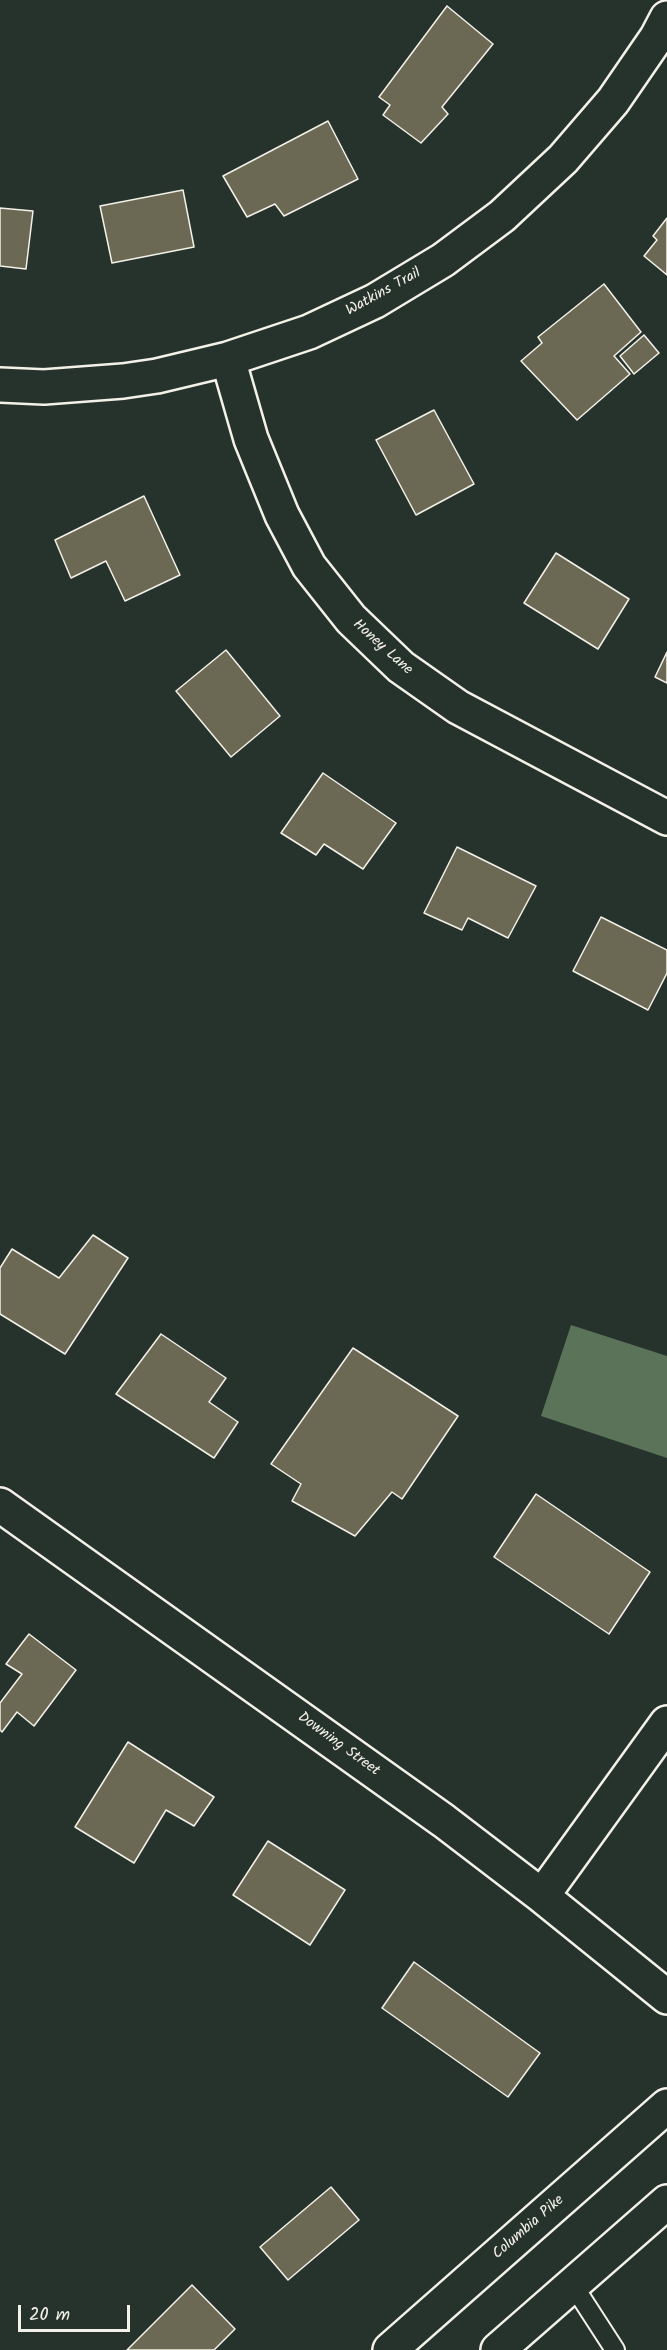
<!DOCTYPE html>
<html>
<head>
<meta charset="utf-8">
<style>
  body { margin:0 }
  #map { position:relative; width:667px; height:2350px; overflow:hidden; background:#26332d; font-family:Kalam,sans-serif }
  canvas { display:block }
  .scale { position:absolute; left:18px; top:2305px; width:112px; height:27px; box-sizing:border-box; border:3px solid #f4f1e8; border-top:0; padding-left:8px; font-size:18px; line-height:21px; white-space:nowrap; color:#f4f1e8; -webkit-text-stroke:4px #26332d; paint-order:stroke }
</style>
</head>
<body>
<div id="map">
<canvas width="667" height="2350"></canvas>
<div class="scale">20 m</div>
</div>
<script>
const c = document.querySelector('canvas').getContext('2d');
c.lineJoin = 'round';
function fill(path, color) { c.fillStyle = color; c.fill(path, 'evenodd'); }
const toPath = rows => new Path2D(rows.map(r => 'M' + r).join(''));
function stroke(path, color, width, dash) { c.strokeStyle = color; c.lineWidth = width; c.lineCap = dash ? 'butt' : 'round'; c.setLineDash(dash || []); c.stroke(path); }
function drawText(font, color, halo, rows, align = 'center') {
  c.font = font + ' Kalam,sans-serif'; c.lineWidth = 4.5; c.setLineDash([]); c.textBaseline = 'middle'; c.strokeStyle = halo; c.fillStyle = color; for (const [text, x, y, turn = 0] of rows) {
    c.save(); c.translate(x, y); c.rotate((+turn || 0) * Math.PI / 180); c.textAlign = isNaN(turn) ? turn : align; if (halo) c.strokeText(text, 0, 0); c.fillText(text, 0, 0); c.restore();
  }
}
const green = toPath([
  [571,1325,667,1356,667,1458,541,1416]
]);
const building = toPath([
  [447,6,493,44,442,107,448,114,421,143,383,115,390,105,379,97,447,6],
  [328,121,358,179,284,216,275,204,247,217,223,176,328,121],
  [183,190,194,247,112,263,100,206,183,190],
  [0,208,33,211,26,269,0,266,0,208],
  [667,218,667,275,644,256,657,240,653,236,667,218],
  [604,284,641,332,614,356,630,374,577,420,521,361,542,343,538,337,604,284],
  [644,335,659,353,634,374,620,356,644,335],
  [434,410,474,484,416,515,376,440,434,410],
  [144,496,180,575,125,601,106,561,71,578,55,540,144,496],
  [556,553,629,599,598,649,524,603,556,553],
  [226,650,280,716,231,757,176,691,226,650],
  [667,652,667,683,655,677,667,652],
  [323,773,396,823,363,869,324,844,316,855,281,833,323,773],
  [457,847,536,886,508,938,468,918,462,930,424,913,457,847],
  [601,917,667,950,667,973,648,1010,573,971,601,917],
  [93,1235,128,1258,65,1354,0,1314,0,1268,12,1249,59,1278,93,1235],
  [161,1334,226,1378,209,1402,238,1422,214,1458,116,1394,161,1334],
  [353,1348,458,1416,402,1499,392,1492,355,1536,292,1501,301,1484,271,1464,353,1348],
  [536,1494,650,1572,609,1634,494,1557,536,1494],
  [29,1634,76,1670,34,1726,17,1712,2,1732,0,1730,0,1703,22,1674,6,1664,29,1634],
  [128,1742,214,1797,194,1826,166,1810,134,1863,75,1827,128,1742],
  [268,1841,345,1890,310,1945,233,1895,268,1841],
  [414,1962,540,2053,508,2097,382,2008,414,1962],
  [331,2187,359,2220,288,2280,260,2247,331,2187],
  [192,2285,235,2329,214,2350,127,2350,192,2285]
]);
const lane = toPath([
  [573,2285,615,2350]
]);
const street = toPath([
  [228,359,251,439,282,515,309,566,351,619,401,667,458,707,667,818],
  [0,385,44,387,123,381,157,376,228,359,309,332,375,301,443,260,502,216,563,159,613,101,657,37,667,18],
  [0,1505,444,1821,542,1896,667,1997],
  [542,1896,667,1723]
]);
const primary = toPath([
  [390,2350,667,2106],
  [498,2350,667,2202]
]);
const streetNames = [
  ["Watkins Trail",384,293,-29],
  ["Honey Lane",382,648,42],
  ["Downing Street",338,1745,36],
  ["Columbia Pike",529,2228,-41]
];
fill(green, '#5a7359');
fill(building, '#6b6854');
stroke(building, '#f4f1e8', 1.5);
stroke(lane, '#f4f1e8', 22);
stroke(street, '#f4f1e8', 38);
stroke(primary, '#f4f1e8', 38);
stroke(lane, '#26332d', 18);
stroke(street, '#26332d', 33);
stroke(primary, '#26332d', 33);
drawText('15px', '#f4f1e8', '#26332d', streetNames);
</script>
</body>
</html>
